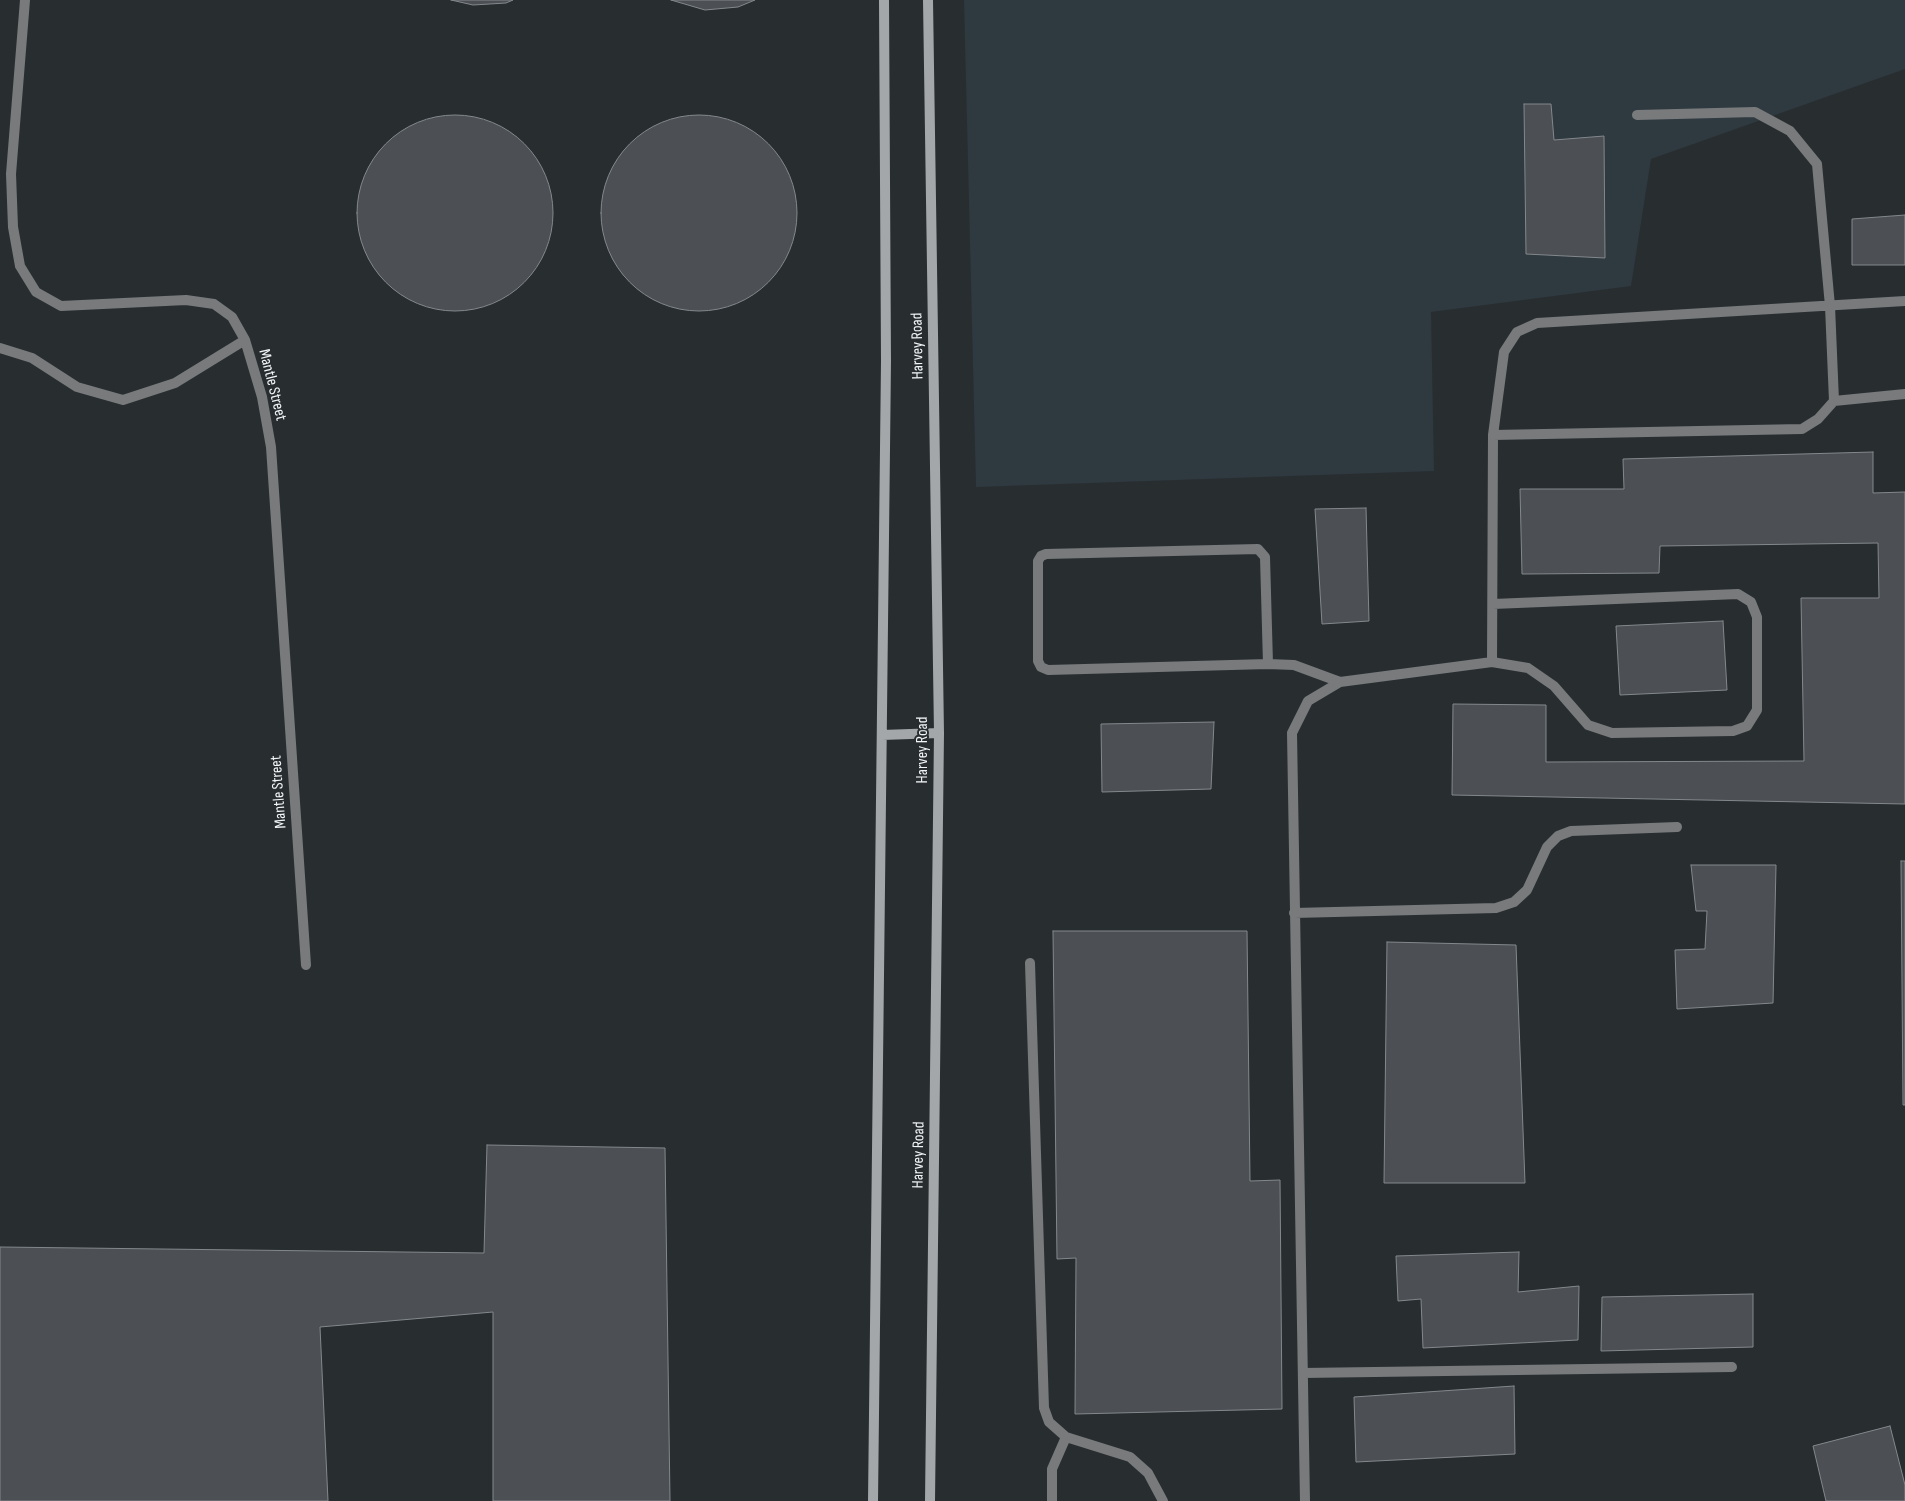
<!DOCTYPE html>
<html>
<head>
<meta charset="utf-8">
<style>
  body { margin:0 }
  canvas { display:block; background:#282d30 }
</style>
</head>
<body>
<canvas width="1905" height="1501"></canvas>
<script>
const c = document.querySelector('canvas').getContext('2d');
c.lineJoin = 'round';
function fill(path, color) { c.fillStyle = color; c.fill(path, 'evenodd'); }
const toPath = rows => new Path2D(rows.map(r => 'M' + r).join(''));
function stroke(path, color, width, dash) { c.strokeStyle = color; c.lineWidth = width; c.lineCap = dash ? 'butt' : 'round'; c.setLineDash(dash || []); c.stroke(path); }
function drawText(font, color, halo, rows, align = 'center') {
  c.font = font + ' "Sofia Sans Condensed",sans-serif'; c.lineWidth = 4; c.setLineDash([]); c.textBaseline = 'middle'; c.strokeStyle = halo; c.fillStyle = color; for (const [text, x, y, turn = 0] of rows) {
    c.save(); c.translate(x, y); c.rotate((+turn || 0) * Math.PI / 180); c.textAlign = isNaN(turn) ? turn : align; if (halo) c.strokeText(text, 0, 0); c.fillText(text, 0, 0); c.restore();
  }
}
const built = toPath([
  [964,0,1905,0,1905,69,1651,159,1631,286,1431,312,1434,471,976,487]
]);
const building = toPath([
  [451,0,513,0,506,3,473,5,451,0],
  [671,0,755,0,738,7,705,10,671,0],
  [1524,104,1551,104,1554,140,1604,136,1605,258,1526,254,1524,104],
  '601 213a98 98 0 1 1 196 0a98 98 0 1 1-196 0Z',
  '357 213a98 98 0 1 1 196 0a98 98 0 1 1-196 0Z',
  [1905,215,1905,265,1852,265,1852,219,1905,215],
  [1873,452,1873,493,1905,492,1905,804,1452,795,1453,704,1546,705,1546,762,1804,761,1801,598,1879,598,1878,543,1660,546,1659,573,1522,574,1520,489,1624,489,1623,459,1873,452],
  [1366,508,1369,621,1322,624,1315,509,1366,508],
  [1723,621,1727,690,1620,695,1616,626,1723,621],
  [1214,722,1211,789,1102,792,1101,724,1214,722],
  [1901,861,1905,861,1905,1105,1903,1105,1901,861],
  [1691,865,1776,865,1773,1003,1677,1009,1675,950,1705,949,1707,911,1696,911,1691,865],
  [1053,931,1247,931,1250,1181,1280,1180,1282,1409,1075,1414,1076,1258,1057,1259,1053,931],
  [1387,942,1516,945,1525,1183,1384,1183,1387,942],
  [487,1145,665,1148,670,1501,493,1501,493,1312,320,1327,328,1501,0,1501,0,1247,484,1253,487,1145],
  [1519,1252,1518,1292,1579,1286,1578,1340,1423,1348,1421,1299,1398,1301,1396,1256,1519,1252],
  [1753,1294,1753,1347,1601,1351,1602,1297,1753,1294],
  [1514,1386,1515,1454,1356,1462,1354,1397,1514,1386],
  [1890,1426,1905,1485,1905,1501,1826,1501,1813,1446,1890,1426]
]);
const lane = toPath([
  [25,0,11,174,13,227,20,266,36,292,61,306,186,300,214,304,232,317,245,340,262,397,271,447,306,965],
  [0,348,32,358,77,387,123,400,175,383,245,340],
  [1834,401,1905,394],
  [1493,435,1802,429,1818,419,1834,401,1830,306,1817,164,1790,131,1755,112,1637,115],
  [1492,662,1528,668,1554,686,1588,725,1612,733,1733,731,1747,726,1757,710,1757,617,1751,602,1738,594,1493,604],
  [1268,664,1265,557,1258,549,1046,554,1041,556,1038,561,1038,661,1041,667,1048,670,1268,664,1294,665,1340,682],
  [1294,913,1496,908,1514,902,1527,890,1547,847,1558,836,1571,831,1677,827],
  [1030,963,1044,1408,1049,1422,1066,1437,1130,1457,1148,1473,1163,1501],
  [1303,1373,1732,1367],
  [1052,1501,1052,1469,1066,1437],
  [1305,1501,1292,733,1308,701,1340,682,1492,662,1493,435,1504,352,1517,332,1537,323,1905,301]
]);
const secondary = toPath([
  [928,0,939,733,930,1501],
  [882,735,939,733],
  [873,1501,886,361,884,0]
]);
const streetNames = [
  ["Harvey Road",918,346,-91],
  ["Mantle Street",272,385,76],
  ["Harvey Road",923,750,-90],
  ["Mantle Street",279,792,-94],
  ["Harvey Road",919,1155,-89]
];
fill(built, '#2f3940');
fill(building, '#4c5054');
stroke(building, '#83888c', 1);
stroke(lane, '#787a7c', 10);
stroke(secondary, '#a3a7a9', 10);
drawText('16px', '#f2f5f7', '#282d30', streetNames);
</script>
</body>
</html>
